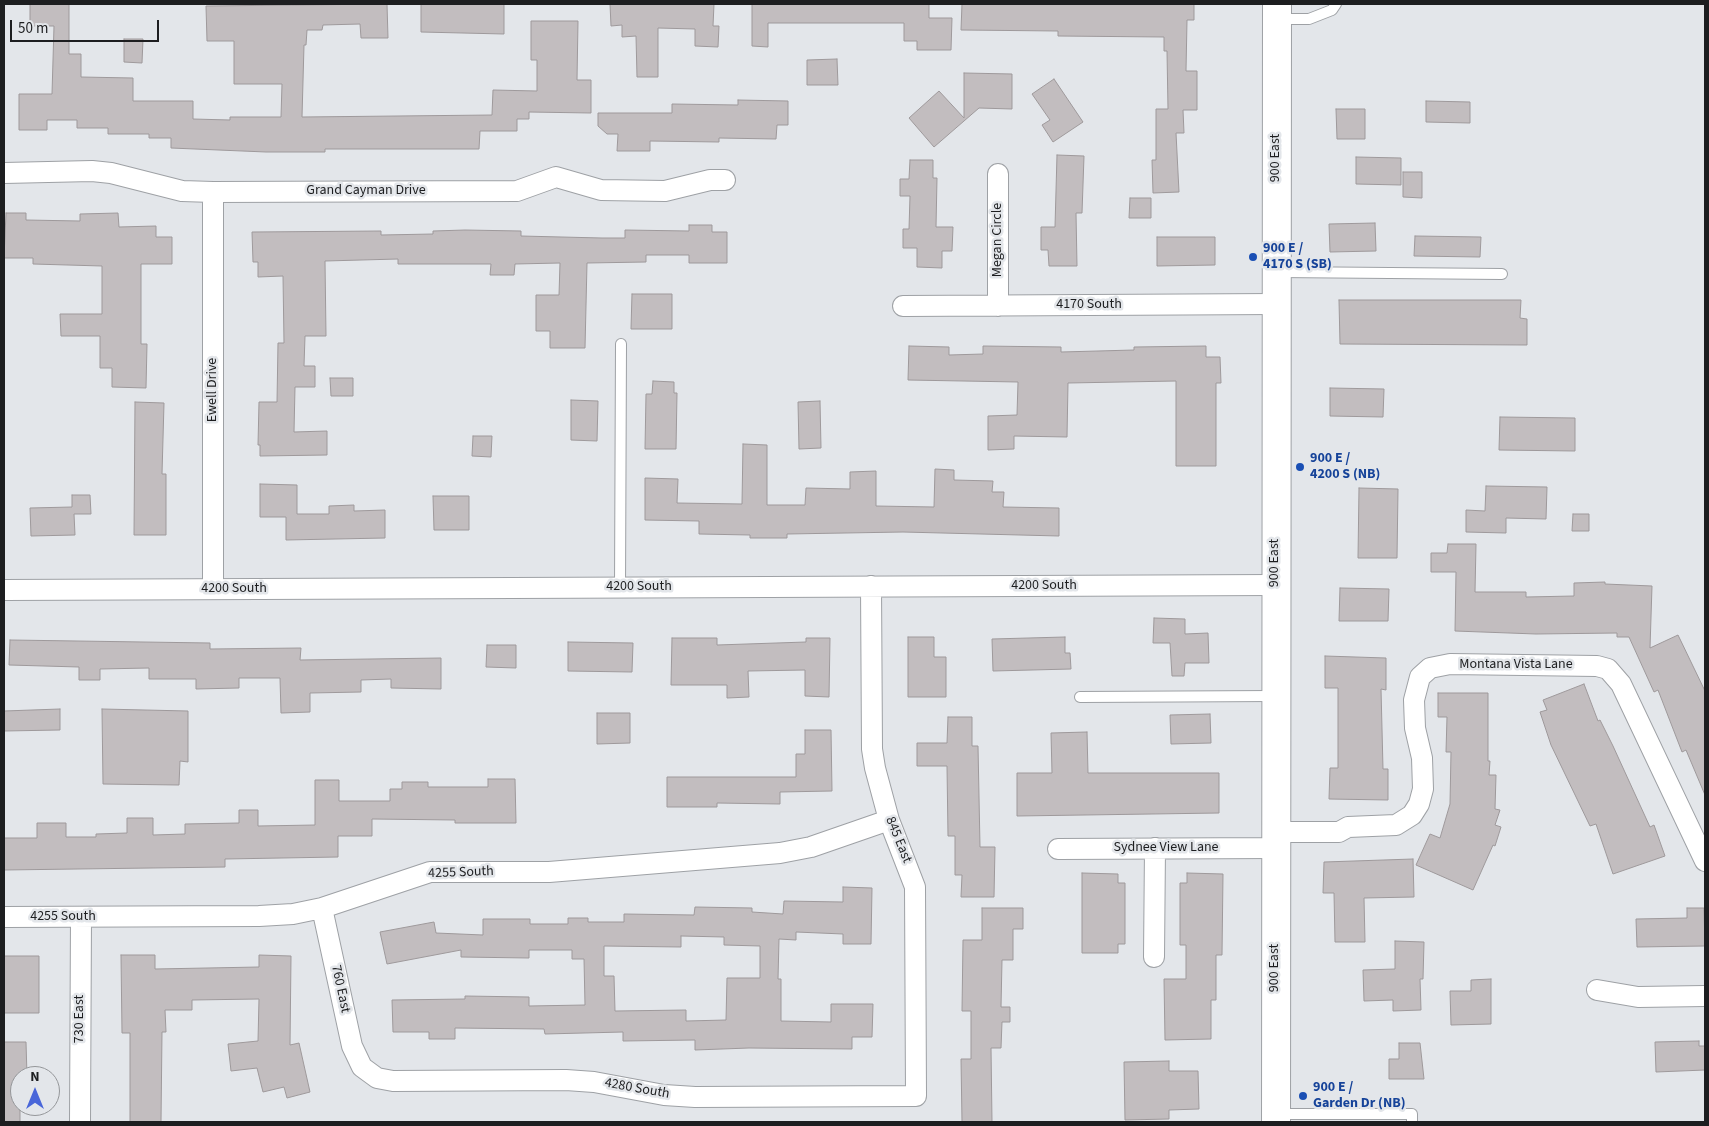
<!DOCTYPE html>
<html>
<head>
<meta charset="utf-8">
<style>
  body { margin:0 }
  #map { position:relative; width:1709px; height:1126px; overflow:hidden; background:#e3e6ea; font-family:"Source Sans 3",sans-serif }
  canvas { display:block }
  .frame { position:absolute; inset:0; border:5px solid #1d1e20; pointer-events:none }
  .north { position:absolute; left:10px; top:1066px; width:50px; height:50px; box-sizing:border-box; background:#e3e6ea; border:1px solid #949699; border-radius:50%; rotate:0deg; font-size:14px; font-weight:700; line-height:20px; text-align:center; color:#1d1e20 }
  .north::after { content:''; display:block; margin:auto; width:18px; height:22px; background:#4966d9; clip-path:polygon(50% 0,100% 100%,50% 72%,0 100%) }
  .scale { position:absolute; left:10px; top:20px; width:149px; height:22px; box-sizing:border-box; border:2px solid #1d1e20; border-top:0; padding-left:6px; font-size:15px; line-height:18px; white-space:nowrap; color:#1d1e20; -webkit-text-stroke:4px #e3e6ea; paint-order:stroke }
</style>
</head>
<body>
<div id="map">
<canvas width="1709" height="1126"></canvas>
<div class="frame"></div>
<div class="north">N</div>
<div class="scale">50 m</div>
</div>
<script>
const c = document.querySelector('canvas').getContext('2d');
c.lineJoin = 'round';
function fill(path, color) { c.fillStyle = color; c.fill(path, 'evenodd'); }
const toPath = rows => new Path2D(rows.map(r => 'M' + r).join(''));
function stroke(path, color, width, dash) { c.strokeStyle = color; c.lineWidth = width; c.lineCap = dash ? 'butt' : 'round'; c.setLineDash(dash || []); c.stroke(path); }
function drawText(font, color, halo, rows, align = 'center') {
  c.font = font + ' "Source Sans 3",sans-serif'; c.lineWidth = 5; c.setLineDash([]); c.textBaseline = 'middle'; c.strokeStyle = halo; c.fillStyle = color; for (const [text, x, y, turn = 0] of rows) {
    c.save(); c.translate(x, y); c.rotate((+turn || 0) * Math.PI / 180); c.textAlign = isNaN(turn) ? turn : align; if (halo) c.strokeText(text, 0, 0); c.fillText(text, 0, 0); c.restore();
  }
}
const building = toPath([
  [30,4,69,4,69,54,81,54,81,77,133,78,133,101,193,101,193,119,230,120,230,117,281,117,282,84,234,84,234,41,207,41,206,6,387,4,388,38,361,38,360,24,323,25,322,30,307,30,306,45,304,45,302,117,492,115,493,90,537,91,537,60,531,60,531,21,578,21,577,80,591,80,591,113,529,112,529,119,517,119,517,131,480,131,479,149,325,149,325,152,266,152,171,148,171,138,149,138,149,134,108,134,108,128,77,128,77,120,47,120,47,130,19,130,19,94,52,94,54,26,30,26,30,4],
  [421,4,504,4,504,34,421,32,421,4],
  [610,4,714,4,713,26,719,26,718,47,695,46,695,29,658,28,658,77,637,77,636,36,622,37,622,25,611,26,610,4],
  [752,4,929,4,929,18,952,18,951,50,917,50,917,41,904,41,904,23,768,23,768,47,752,46,752,4],
  [962,4,1194,4,1194,20,1187,20,1186,71,1197,71,1197,110,1183,110,1184,133,1176,133,1179,192,1153,193,1152,160,1156,160,1156,109,1168,109,1167,51,1164,51,1164,37,1058,36,1058,31,961,30,962,4],
  [124,39,143,39,142,63,124,62,124,39],
  [837,59,838,85,807,85,807,60,837,59],
  [964,73,1012,74,1012,109,979,108,934,147,909,118,939,91,964,118,964,73],
  [1054,79,1083,122,1053,142,1042,125,1050,120,1032,94,1054,79],
  [738,100,788,101,788,125,777,125,776,139,719,138,719,142,650,141,650,151,617,151,618,134,607,134,598,126,598,113,672,113,672,104,738,105,738,100],
  [1426,101,1470,102,1470,123,1426,122,1426,101],
  [1336,109,1365,109,1365,139,1337,139,1336,109],
  [1057,155,1084,156,1082,213,1076,213,1077,266,1049,266,1048,250,1041,250,1041,227,1055,227,1057,155],
  [1356,157,1401,158,1401,185,1356,184,1356,157],
  [910,160,933,160,933,178,937,178,936,227,953,227,952,251,942,251,942,268,917,267,917,248,903,248,903,229,909,229,910,196,900,196,900,179,909,179,910,160],
  [1403,172,1422,172,1422,198,1403,197,1403,172],
  [1130,198,1151,198,1151,218,1129,218,1130,198],
  [6,213,26,213,26,220,80,221,80,214,118,213,119,227,156,226,156,237,172,237,172,264,141,264,141,344,147,344,146,388,112,387,112,368,100,368,100,336,61,336,60,314,102,314,102,266,33,264,33,258,4,258,6,213],
  [1375,223,1376,251,1330,252,1329,224,1375,223],
  [689,225,712,225,712,232,727,232,727,263,689,263,689,255,646,255,646,262,587,263,585,348,550,348,550,331,536,331,536,295,559,295,560,263,515,264,514,275,490,275,491,264,398,264,398,259,325,261,326,336,305,336,304,366,315,366,315,387,295,387,294,432,327,431,327,455,260,456,260,445,258,445,259,402,277,402,278,343,284,343,283,276,258,277,258,262,253,262,252,232,381,231,381,235,433,234,433,231,465,230,521,231,521,236,602,238,625,238,625,230,689,231,689,225],
  [1415,236,1481,237,1480,257,1414,256,1415,236],
  [1157,237,1215,237,1215,265,1157,266,1157,237],
  [632,294,672,294,672,329,631,329,632,294],
  [1339,300,1521,300,1520,318,1527,319,1527,345,1340,344,1339,300],
  [909,346,949,347,949,355,983,354,983,346,1061,347,1061,352,1134,350,1134,347,1206,346,1206,357,1220,357,1221,383,1216,383,1216,466,1176,466,1176,381,1068,383,1067,437,1014,436,1014,449,988,450,988,416,1017,415,1018,382,908,380,909,346],
  [330,378,353,378,353,396,331,396,330,378],
  [653,381,674,382,674,393,677,393,676,449,645,449,646,394,652,394,653,381],
  [1330,388,1384,389,1383,417,1330,416,1330,388],
  [571,400,598,401,597,441,571,440,571,400],
  [820,401,821,448,799,449,798,402,820,401],
  [135,402,164,403,162,474,166,474,166,535,134,535,135,402],
  [1500,417,1575,418,1575,451,1499,450,1500,417],
  [473,436,492,436,491,457,472,456,473,436],
  [743,444,767,445,767,505,805,505,806,488,850,489,850,472,876,471,876,506,934,507,935,469,954,470,954,480,993,481,992,492,1004,492,1003,507,1059,508,1059,536,903,532,787,534,787,538,750,538,750,535,699,534,699,521,645,520,645,478,678,479,677,503,742,504,743,444],
  [260,484,297,485,297,514,329,514,329,506,354,505,354,511,385,510,385,538,286,540,286,517,260,517,260,484],
  [1486,486,1547,487,1546,519,1506,518,1506,533,1466,532,1466,510,1485,511,1486,486],
  [1359,488,1398,489,1397,558,1358,558,1359,488],
  [72,495,90,495,91,514,74,514,75,535,31,536,30,508,72,507,72,495],
  [433,496,469,496,469,530,434,530,433,496],
  [1573,514,1589,514,1589,531,1572,531,1573,514],
  [1448,544,1476,544,1475,592,1526,592,1526,597,1574,596,1574,583,1605,582,1605,584,1652,586,1650,648,1678,635,1705,691,1705,795,1686,750,1682,752,1658,690,1654,692,1629,637,1617,637,1617,633,1536,634,1455,631,1456,572,1431,572,1431,553,1447,553,1448,544],
  [1340,588,1389,589,1388,621,1339,621,1340,588],
  [1154,618,1185,619,1185,634,1208,633,1209,663,1185,663,1184,676,1172,676,1170,643,1153,643,1154,618],
  [908,637,934,637,934,657,946,657,946,697,908,697,908,637],
  [1065,637,1065,653,1070,653,1071,669,993,671,992,639,1065,637],
  [672,638,717,638,717,645,806,642,806,638,830,638,829,697,805,696,805,670,748,671,749,697,727,698,727,685,671,685,672,638],
  [10,640,210,643,210,649,301,648,300,660,441,658,441,689,391,688,391,679,361,680,361,692,310,693,310,712,281,713,280,678,239,678,239,688,196,689,196,679,149,679,149,668,100,669,100,680,79,680,79,667,9,665,10,640],
  [568,642,633,643,632,672,568,671,568,642],
  [487,645,516,645,516,668,486,667,487,645],
  [1325,656,1386,658,1386,690,1381,689,1383,769,1388,769,1388,800,1329,799,1330,768,1338,768,1338,688,1325,688,1325,656],
  [1584,684,1598,721,1600,720,1613,746,1650,827,1654,825,1665,856,1613,874,1596,824,1590,826,1551,745,1540,712,1547,710,1543,700,1584,684],
  [1438,693,1488,693,1488,761,1490,761,1489,775,1496,775,1495,809,1500,810,1495,825,1501,827,1495,846,1493,845,1473,890,1416,865,1430,834,1440,838,1450,804,1451,752,1446,752,1447,717,1438,717,1438,693],
  [60,709,60,730,4,731,4,711,60,709],
  [102,709,188,711,188,762,180,761,179,785,103,784,102,709],
  [597,713,630,713,630,743,597,744,597,713],
  [1210,714,1211,743,1171,744,1170,715,1210,714],
  [948,717,972,717,972,746,978,746,980,847,995,847,994,897,961,897,962,875,955,875,955,836,948,836,947,766,917,766,917,743,947,743,948,717],
  [805,730,831,730,832,791,780,792,780,804,717,803,717,807,667,807,667,777,796,777,796,754,805,754,805,730],
  [1087,732,1088,773,1219,773,1219,813,1017,816,1017,773,1052,773,1051,733,1087,732],
  [488,779,515,779,516,823,455,823,455,820,372,819,372,836,338,836,338,857,225,859,225,867,4,870,4,838,37,838,37,823,66,823,66,837,96,837,96,834,127,833,127,818,153,818,153,835,185,834,185,824,239,823,239,810,258,810,258,826,315,825,315,780,339,780,339,801,390,801,390,789,402,789,402,782,428,782,428,787,488,787,488,779],
  [1413,859,1414,897,1364,898,1365,942,1335,942,1334,893,1323,893,1324,862,1413,859],
  [1082,873,1118,874,1118,883,1125,883,1125,944,1118,944,1118,953,1082,953,1082,873],
  [1187,873,1223,874,1222,955,1216,955,1216,1000,1211,1000,1211,1039,1165,1040,1164,979,1186,979,1186,945,1180,945,1180,883,1187,883,1187,873],
  [843,887,872,888,871,944,843,944,843,934,796,932,796,940,779,939,778,979,781,979,781,1021,831,1022,831,1004,873,1004,872,1037,852,1037,852,1049,749,1048,695,1050,695,1040,623,1041,623,1032,545,1034,544,1029,455,1028,455,1039,429,1039,429,1032,393,1032,392,1000,465,999,465,996,529,997,529,1006,585,1005,584,959,572,959,572,950,529,950,529,958,461,957,461,950,387,964,380,932,434,922,436,933,483,935,483,919,530,919,530,924,568,924,568,918,588,918,588,922,624,922,624,914,694,915,695,907,752,908,752,912,783,914,784,901,843,902,843,887],
  [681,936,724,937,724,945,760,946,760,978,727,978,726,1020,686,1021,686,1010,615,1011,614,976,604,976,604,946,681,947,681,936],
  [982,908,1023,908,1023,929,1013,929,1013,960,1002,960,1001,1007,1010,1007,1010,1022,1002,1022,1001,1048,991,1048,992,1122,962,1122,961,1059,971,1059,971,1011,962,1011,963,940,982,940,982,908],
  [1687,908,1704,908,1705,946,1637,947,1636,919,1687,918,1687,908],
  [1395,941,1424,942,1423,979,1420,979,1421,1010,1393,1011,1393,1000,1364,1001,1363,970,1395,969,1395,941],
  [121,955,155,955,155,969,259,967,259,955,291,956,290,1045,299,1043,310,1092,287,1098,284,1087,263,1092,257,1068,231,1071,228,1044,258,1041,259,999,192,1000,192,1010,165,1010,166,1032,162,1032,161,1122,130,1122,130,1033,122,1033,121,955],
  [4,956,39,956,39,1013,4,1013,4,956],
  [1491,979,1491,1024,1451,1025,1450,991,1471,991,1471,980,1491,979],
  [1699,1041,1699,1046,1705,1046,1705,1070,1656,1072,1655,1042,1699,1041],
  [4,1042,26,1042,27,1076,20,1076,20,1122,4,1122,4,1042],
  [1399,1043,1420,1043,1424,1079,1389,1079,1389,1059,1399,1059,1399,1043],
  [1169,1061,1169,1071,1198,1071,1199,1109,1169,1110,1169,1119,1125,1120,1124,1062,1169,1061]
]);
const service = toPath([
  [1278,19,1309,19,1332,10,1336,4],
  [1278,272,1502,274],
  [620,588,621,344],
  [1080,697,1274,696],
  [1276,1114,1412,1114,1412,1122]
]);
const minor = toPath([
  [4,173,92,171,111,173,182,191,213,192,517,191,556,177,601,190,665,191,710,180,725,180],
  [998,174,998,306],
  [213,192,213,589],
  [903,306,1276,304],
  [4,590,1275,585],
  [1274,832,1339,832,1348,827,1396,825,1412,815,1419,804,1423,789,1422,758,1415,728,1414,700,1420,677,1430,668,1450,664,1597,666,1608,669,1621,684,1705,861],
  [1058,849,1274,848],
  [322,908,352,1046,362,1067,377,1078,393,1081,566,1080,594,1082,664,1095,695,1097,916,1096,915,887,889,820,875,768,872,749,871,586],
  [4,917,259,916,293,914,322,908,430,872,549,872,780,853,811,847,889,820],
  [1154,957,1155,848],
  [1597,990,1638,997,1705,996],
  [80,1122,81,917]
]);
const secondary = toPath([
  [1276,1122,1277,4]
]);
const markers = [
  [1253,257,5,"#1a4fb4"],
  [1300,467,5,"#1a4fb4"],
  [1303,1096,5,"#1a4fb4"]
];
const streetNames = [
  ["900 East",1276,158,-90],
  ["Grand Cayman Drive",366,191],
  ["Megan Circle",998,240,-90],
  ["4170 South",1089,305],
  ["Ewell Drive",213,390,-90],
  ["900 East",1275,563,-90],
  ["4200 South",1044,586],
  ["4200 South",639,587],
  ["4200 South",234,589],
  ["Montana Vista Lane",1516,665],
  ["845 East",898,840,68],
  ["Sydnee View Lane",1166,848],
  ["4255 South",461,873,-2],
  ["4255 South",63,917],
  ["900 East",1275,968,-90],
  ["760 East",340,989,78],
  ["730 East",80,1019,-90],
  ["4280 South",637,1089,10]
];
const transitNames = [
  ["900 E /",1263,249],
  ["4170 S (SB)",1263,265],
  ["900 E /",1310,459],
  ["4200 S (NB)",1310,475],
  ["900 E /",1313,1088],
  ["Garden Dr (NB)",1313,1104]
];
fill(building, '#c2bdbf');
stroke(building, '#9e999b', 1);
stroke(service, '#9ea1a5', 12);
stroke(minor, '#9ea1a5', 22);
stroke(secondary, '#9ea1a5', 30);
stroke(service, '#fff', 10);
stroke(minor, '#fff', 20);
stroke(secondary, '#fff', 28);
for (const [x, y, r, color] of markers) { const dot = new Path2D(); dot.arc(x, y, r, 0, 2 * Math.PI); c.fillStyle = color; c.fill(dot); stroke(dot, '#e3e6ea', 2); }
drawText('14px', '#1d1e20', '#e3e6ea', streetNames);
drawText('bold 14px', '#164399', '#e3e6ea', transitNames, 'left');
</script>
</body>
</html>
